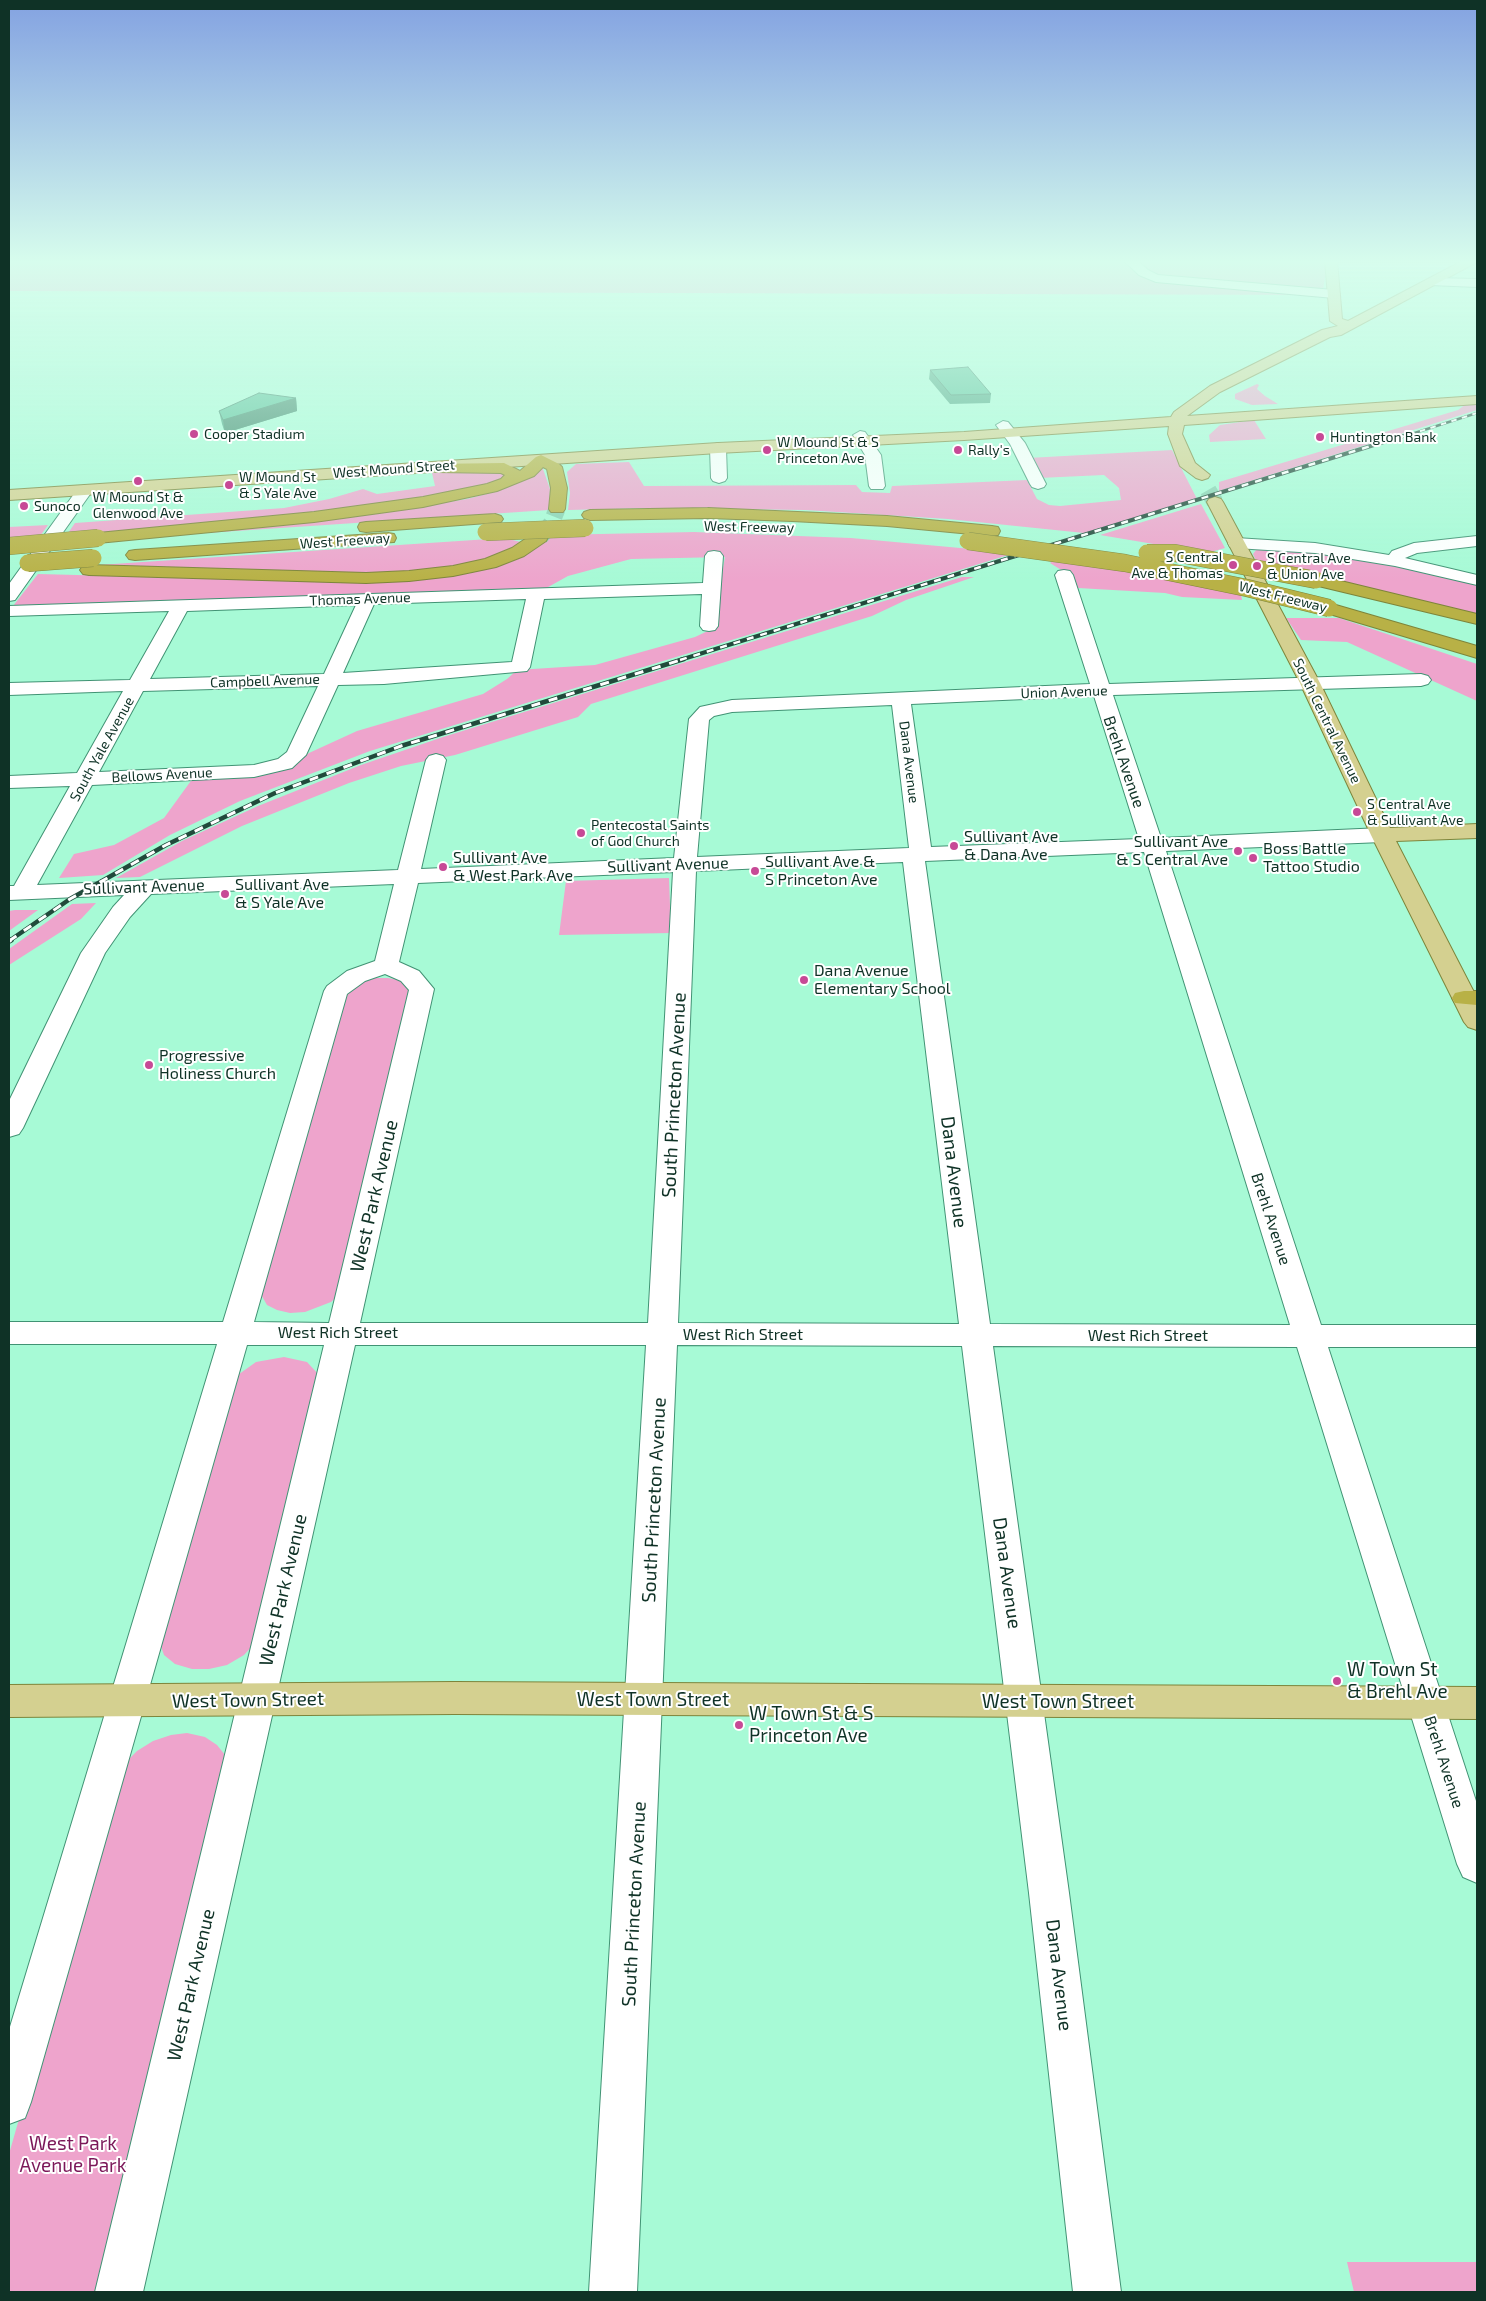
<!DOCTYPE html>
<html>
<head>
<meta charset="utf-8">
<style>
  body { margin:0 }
  #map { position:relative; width:1486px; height:2301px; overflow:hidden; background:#a7fad6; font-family:"Exo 2",sans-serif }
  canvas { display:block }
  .frame { position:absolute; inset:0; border:10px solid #0f3226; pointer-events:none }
</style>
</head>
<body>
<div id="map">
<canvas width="1486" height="2301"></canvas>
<div class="frame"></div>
</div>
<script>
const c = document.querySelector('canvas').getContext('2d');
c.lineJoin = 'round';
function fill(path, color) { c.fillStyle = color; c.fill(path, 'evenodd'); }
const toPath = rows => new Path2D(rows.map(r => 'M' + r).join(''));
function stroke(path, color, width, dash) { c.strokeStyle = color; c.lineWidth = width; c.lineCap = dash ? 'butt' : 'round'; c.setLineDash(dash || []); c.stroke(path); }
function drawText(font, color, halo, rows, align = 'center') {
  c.font = font + ' "Exo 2",sans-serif'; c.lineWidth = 4; c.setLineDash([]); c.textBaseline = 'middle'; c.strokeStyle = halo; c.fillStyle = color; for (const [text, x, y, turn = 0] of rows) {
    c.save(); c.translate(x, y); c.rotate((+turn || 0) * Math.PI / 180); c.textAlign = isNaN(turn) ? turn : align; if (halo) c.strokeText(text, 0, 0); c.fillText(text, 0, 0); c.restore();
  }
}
const green = toPath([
  [9,260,1325,260,1326,272,1322,295,9,291],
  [1257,384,1259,385,1257,389,1265,396,1278,404,1252,405,1235,399,1235,394],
  [1477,403,1477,410,1219,491,1219,482,1458,410,1466,404],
  [1254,420,1266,439,1210,442,1209,435,1220,425],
  [1172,450,1197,499,1084,533,948,519,805,510,652,508,568,510,570,493,567,472,576,464,629,462,644,486,856,485,862,492,890,493,892,486,1027,480,1037,499,1049,505,1060,506,1121,500,1119,488,1104,475,1039,478,1028,458],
  [540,468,543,469,550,489,549,510,206,533,207,530,406,509,467,499,498,491,520,482],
  [484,470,507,472,502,480,469,491,310,514,66,536,75,523,284,508,329,499,363,489,377,494,435,486,432,473],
  [1201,504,1225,548,1207,553,1100,535],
  [48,525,38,539,9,541,9,527],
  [694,532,851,538,1015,553,370,751,240,801,170,835,103,875,59,878,74,854,114,845,164,818,193,778,291,765,309,753,357,731,483,694,507,679,517,670,595,665,695,637,712,629,725,557,631,559,568,576,541,591,20,607,13,606,38,574,349,582,423,580,469,573,511,562,542,544,552,535],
  [504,538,525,543,497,556,446,569,357,575,83,566],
  [1257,549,1298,551,1398,565,1477,584,1477,614,1257,563,1253,554],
  [1056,559,1174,579,1241,594,1242,600,1182,597,1165,593,1078,588,1071,576,1050,563],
  [962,577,974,577,906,600,872,616,591,704,578,717,455,755,401,766,349,783,242,826,140,877,116,878,182,841,258,806,361,765,443,737],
  [1286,618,1339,618,1477,664,1477,701,1347,642,1301,640],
  [669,878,671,933,559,935,566,881],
  [96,903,81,919,9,965,9,949,72,904],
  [15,910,38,910,9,931,9,911],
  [373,978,388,978,399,980,409,986,413,992,341,1293,331,1302,305,1312,290,1313,277,1310,267,1305,259,1291,342,998,361,981],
  [284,1357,307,1362,319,1375,256,1642,244,1655,227,1665,209,1669,192,1669,175,1664,164,1655,159,1641,235,1377,256,1362],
  [187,1733,205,1737,217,1745,225,1755,226,1781,105,2292,9,2292,9,2154,116,1780,124,1764,137,1751,153,1741,171,1735],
  [1347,2262,1477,2262,1477,2292,1354,2292]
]);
const majorTunnel = toPath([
  [1208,490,1215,502]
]);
const highwayTunnel = toPath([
  [540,537,551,524,557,509]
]);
const minor = toPath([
  [1123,260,1137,260,1148,270,1158,275,1334,290,1340,294,1334,298,1156,282,1139,275,1123,260],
  [1434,278,1477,279,1477,287,1430,285,1428,282,1434,278],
  [1003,421,1008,422,1025,443,1046,484,1044,487,1038,489,1032,487,1030,484,1010,444,996,425,1003,421],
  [860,431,865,432,881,455,885,486,883,489,871,489,869,486,865,455,853,435,860,431],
  [718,443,723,445,726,448,727,478,725,481,719,483,713,481,711,478,710,448,713,445,718,443],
  [85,485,91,487,93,490,15,600,9,601,9,584,79,487,85,485],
  [1477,536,1477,546,1417,553,1405,558,1477,575,1477,585,1395,566,1315,553,1236,548,1230,547,1228,543,1230,539,1236,538,1315,543,1389,555,1392,551,1414,543,1477,536],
  [714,551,720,552,723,556,718,626,715,630,709,631,703,630,700,626,702,594,544,599,530,667,527,671,384,684,338,685,306,755,292,768,254,777,92,785,37,885,398,870,426,760,429,756,436,754,443,756,446,760,421,869,674,858,689,719,700,707,732,700,1090,684,1055,575,1058,571,1064,570,1070,571,1073,575,1109,684,1421,674,1428,676,1431,680,1428,684,1421,686,1113,695,1161,838,1382,828,1390,830,1393,835,1390,840,1382,842,1166,851,1321,1325,1477,1325,1477,1347,1328,1347,1477,1804,1477,1883,1463,1877,1457,1864,1297,1347,993,1346,1069,1893,1121,2292,1073,2292,1029,1893,962,1346,677,1345,637,2292,589,2292,646,1345,355,1345,143,2292,95,2292,324,1345,247,1345,31,2102,25,2118,9,2124,9,2030,217,1344,9,1344,9,1322,223,1322,324,991,327,986,347,971,375,961,394,884,151,894,130,917,105,953,23,1128,19,1134,9,1137,9,1101,81,953,113,907,124,895,9,900,9,886,14,886,70,786,9,788,9,776,77,773,123,691,9,695,9,683,130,680,169,611,9,616,9,606,703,583,705,556,708,552,714,551],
  [526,599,512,662,343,673,374,604,526,599],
  [356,605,324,674,150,679,187,611,356,605],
  [318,686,287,752,278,759,254,765,99,772,143,691,318,686],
  [1094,696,1139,839,931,847,911,704,1094,696],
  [892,705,909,848,697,857,709,720,714,716,732,712,892,705],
  [1144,852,1290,1325,990,1324,925,861,1144,852],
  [903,862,959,1324,678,1323,696,871,903,862],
  [673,872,648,1323,360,1323,434,989,419,971,399,962,418,883,673,872],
  [385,974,401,981,409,990,329,1323,254,1322,347,994,365,981,385,974]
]);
const major = toPath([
  [1325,260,1337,260,1342,319,1348,321,1464,260,1477,260,1477,262,1341,335,1330,337,1220,392,1187,416,1477,396,1477,404,1184,425,1182,434,1195,463,1210,475,1208,478,1202,480,1196,478,1180,466,1168,434,1169,426,964,440,718,453,9,500,9,490,718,443,964,432,1171,417,1174,412,1210,386,1322,330,1338,326,1330,321,1325,260],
  [1215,497,1221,499,1223,502,1320,683,1390,828,1477,824,1477,838,1396,841,1477,998,1477,1030,1468,1027,1464,1022,1371,835,1300,683,1207,502,1209,499,1215,497],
  [455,1682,1477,1687,1477,1719,455,1714,9,1717,9,1685,455,1682]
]);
const highway = toPath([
  [541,455,559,464,562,467,567,488,565,509,563,512,551,512,549,509,551,488,547,469,543,467,534,476,497,491,423,507,314,522,98,543,92,542,90,538,92,534,98,533,314,512,423,497,487,484,501,479,505,475,501,473,437,472,432,470,429,467,432,464,504,463,520,471,536,457,541,455],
  [708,508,887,516,992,526,998,527,1000,531,998,535,992,536,887,526,792,521,708,518,590,520,584,518,582,515,584,512,590,510,708,508],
  [495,514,501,516,503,519,501,522,366,532,360,531,358,527,360,523,366,522,495,514],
  [540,532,546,533,548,537,546,541,524,556,496,567,453,576,409,581,366,583,89,575,83,574,80,570,83,566,89,565,366,573,409,571,453,566,485,559,512,548,534,533,540,532],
  [388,533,394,534,396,538,394,542,135,560,129,559,126,555,129,551,135,550,388,533],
  [1316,575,1477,614,1477,624,1310,584,1307,580,1310,576,1316,575],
  [1329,603,1477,646,1477,658,1323,612,1320,608,1323,604,1329,603],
  [1464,991,1477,991,1477,1005,1455,1003,1452,998,1455,993,1464,991]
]);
const railFar3 = toPath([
  [1399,438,1477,413]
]);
const railFar2 = toPath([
  [680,660,1403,436]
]);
const railFar1 = toPath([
  [9,941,70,899,166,845,275,793,401,746,684,659]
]);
const rail = toPath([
  [9,941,11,940]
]);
const highwayBridge = toPath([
  [486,532,585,528],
  [968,541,1125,563,1247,588,1329,608],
  [9,546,98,538],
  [1147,553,1175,553,1316,580],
  [28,563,93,558]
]);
const wall = toPath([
  [930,370,991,394,990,403,950,404,929,379],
  [296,398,297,411,225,433,222,424,219,411]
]);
const shadedWall = toPath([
  [296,398,297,411,225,433,223,420]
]);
const building = toPath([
  [968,367,991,394,951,395,930,370,968,367],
  [259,393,296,398,223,420,219,411,259,393]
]);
const markers = [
  [194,434,5,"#c74996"],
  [1320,437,5,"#c74996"],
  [767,450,5,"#c74996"],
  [958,450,5,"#c74996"],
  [138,481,5,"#c74996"],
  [229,485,5,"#c74996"],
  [24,506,5,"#c74996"],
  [1233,565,5,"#c74996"],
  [1257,566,5,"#c74996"],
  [1357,812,5,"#c74996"],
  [581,833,5,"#c74996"],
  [954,846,5,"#c74996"],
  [1238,851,5,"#c74996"],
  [1253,858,5,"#c74996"],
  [443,867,5,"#c74996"],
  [755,871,5,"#c74996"],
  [225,894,5,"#c74996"],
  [804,980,5,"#c74996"],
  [149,1065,5,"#c74996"],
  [1337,1681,5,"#c74996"],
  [739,1725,5,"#c74996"]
];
const farPoinames = [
  ["Cooper Stadium",204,434],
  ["Huntington Bank",1330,437],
  ["W Mound St & S",777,442],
  ["Princeton Ave",777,458],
  ["Rally's",968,450],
  ["W Mound St",239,477],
  ["& S Yale Ave",239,493],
  ["W Mound St &",138,497,"center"],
  ["Glenwood Ave",138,513,"center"],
  ["Sunoco",34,506],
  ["S Central",1223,557,"right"],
  ["Ave & Thomas",1223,573,"right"],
  ["S Central Ave",1267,558],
  ["& Union Ave",1267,574],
  ["S Central Ave",1367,804],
  ["& Sullivant Ave",1367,820],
  ["Pentecostal Saints",591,825],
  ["of God Church",591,841]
];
const farStreetnames = [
  ["West Mound Street",394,469,-4],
  ["West Freeway",749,527,1],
  ["West Freeway",345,541,-4],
  ["West Freeway",1283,597,14],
  ["Thomas Avenue",360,599,-2],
  ["Campbell Avenue",265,681,-2],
  ["Union Avenue",1064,692,-2],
  ["South Central Avenue",1327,721,64],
  ["South Yale Avenue",102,749,-61],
  ["Dana Avenue",909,762,83],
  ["Bellows Avenue",162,775,-3]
];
const streetNames = [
  ["Brehl Avenue",1124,762,71],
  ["Sullivant Avenue",668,865,-2],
  ["Sullivant Avenue",144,887,-2],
  ["Brehl Avenue",1271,1219,72],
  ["West Rich Street",338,1333],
  ["West Rich Street",743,1335],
  ["West Rich Street",1148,1336],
  ["Brehl Avenue",1444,1762,72]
];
const poiNames = [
  ["Sullivant Ave",964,837],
  ["& Dana Ave",964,855],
  ["Sullivant Ave",1228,842,"right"],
  ["& S Central Ave",1228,860,"right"],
  ["Boss Battle",1263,849],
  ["Tattoo Studio",1263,867],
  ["Sullivant Ave",453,858],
  ["& West Park Ave",453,876],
  ["Sullivant Ave &",765,862],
  ["S Princeton Ave",765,880],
  ["Sullivant Ave",235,885],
  ["& S Yale Ave",235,903],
  ["Dana Avenue",814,971],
  ["Elementary School",814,989],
  ["Progressive",159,1056],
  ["Holiness Church",159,1074]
];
const nearStreetnames = [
  ["South Princeton Avenue",674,1095,-87],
  ["Dana Avenue",954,1172,83],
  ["West Park Avenue",374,1196,-77],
  ["South Princeton Avenue",654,1500,-87],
  ["Dana Avenue",1007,1573,82],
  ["West Park Avenue",283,1590,-77],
  ["West Town Street",248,1700,-1],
  ["West Town Street",653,1700],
  ["West Town Street",1058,1702],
  ["South Princeton Avenue",634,1904,-87],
  ["Dana Avenue",1059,1975,83],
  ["West Park Avenue",191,1985,-77]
];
const nearPoinames = [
  ["W Town St",1347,1670],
  ["& Brehl Ave",1347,1692],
  ["W Town St & S",749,1714],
  ["Princeton Ave",749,1736]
];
const nearParknames = [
  ["West Park",73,2144],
  ["Avenue Park",73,2166]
];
fill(green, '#eea4cc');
stroke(majorTunnel, '#89d2b3', 17, [17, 8]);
stroke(highwayTunnel, '#89d2b3', 17, [17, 8]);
stroke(minor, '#419374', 2);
stroke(major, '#7d853b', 2);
stroke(highway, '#7d853b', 2);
fill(minor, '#fff');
fill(major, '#d4d090');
fill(highway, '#b8b146');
stroke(railFar3, '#214a3b', 2.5);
stroke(railFar2, '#214a3b', 4);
stroke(railFar1, '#214a3b', 4.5);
stroke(rail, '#214a3b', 5.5);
stroke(railFar3, '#fff', 2, [5.5]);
stroke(railFar2, '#fff', 2.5, [7]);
stroke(railFar1, '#fff', 3, [9]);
stroke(rail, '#fff', 4, [11]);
stroke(highwayBridge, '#7d853b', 18, []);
stroke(highwayBridge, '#b8b146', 17);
fill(wall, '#45a380');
fill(shadedWall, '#388568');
fill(building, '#50be95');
stroke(building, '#388568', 1);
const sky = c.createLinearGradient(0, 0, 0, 582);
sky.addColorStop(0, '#83a2e1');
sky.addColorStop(0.45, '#d7fded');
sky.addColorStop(1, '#d7fded00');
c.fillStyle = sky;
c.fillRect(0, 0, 1486, 582);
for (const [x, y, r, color] of markers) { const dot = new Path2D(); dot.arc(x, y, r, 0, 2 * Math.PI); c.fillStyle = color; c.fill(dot); stroke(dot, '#fff', 2); }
drawText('14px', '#0f3226', '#fff', farPoinames, 'left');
drawText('14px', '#0f3226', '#fff', farStreetnames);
drawText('16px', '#0f3226', '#fff', streetNames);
drawText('16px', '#0f3226', '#fff', poiNames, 'left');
drawText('19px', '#0f3226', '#fff', nearStreetnames);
drawText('19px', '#0f3226', '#fff', nearPoinames, 'left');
drawText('19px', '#7b1859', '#fff', nearParknames);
</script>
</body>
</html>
